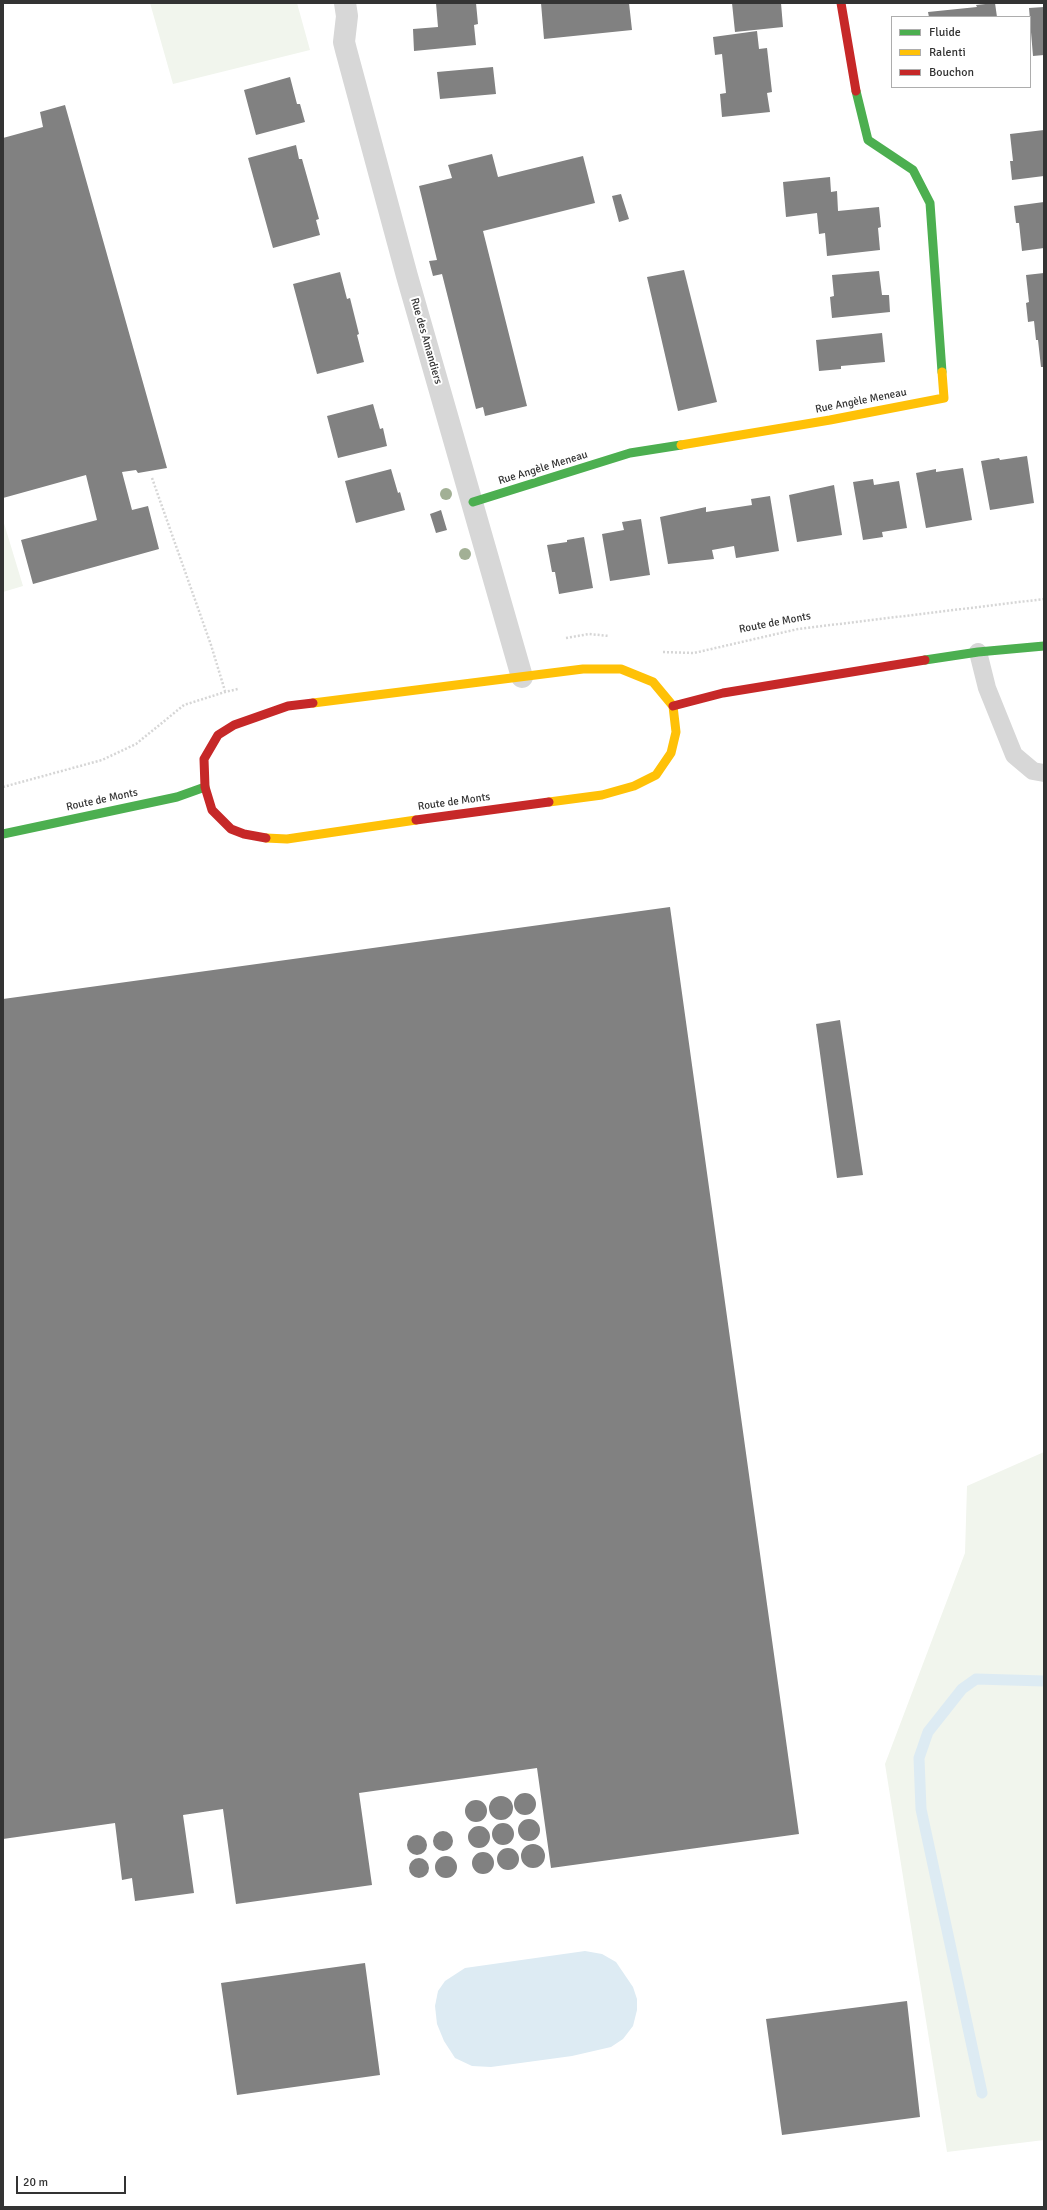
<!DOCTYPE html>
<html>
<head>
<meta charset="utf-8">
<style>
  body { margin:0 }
  #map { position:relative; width:1047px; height:2210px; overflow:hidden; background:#fff; font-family:Signika,sans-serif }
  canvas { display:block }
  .frame { position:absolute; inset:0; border:4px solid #333; pointer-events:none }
  .legend { position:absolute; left:891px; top:16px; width:140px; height:72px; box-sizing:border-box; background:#fff; border:1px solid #adadad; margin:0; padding:5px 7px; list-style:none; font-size:12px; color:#333 }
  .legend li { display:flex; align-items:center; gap:8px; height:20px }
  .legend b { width:20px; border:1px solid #adadad }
  .scale { position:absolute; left:16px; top:2176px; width:110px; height:18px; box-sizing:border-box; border:2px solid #333; border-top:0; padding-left:5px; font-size:12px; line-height:14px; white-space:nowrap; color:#333; -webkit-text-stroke:3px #fff; paint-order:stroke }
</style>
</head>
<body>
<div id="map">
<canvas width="1047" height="2210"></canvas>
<div class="frame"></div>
<ul class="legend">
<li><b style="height:5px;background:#4caf50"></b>Fluide</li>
<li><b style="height:5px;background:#ffc107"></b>Ralenti</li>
<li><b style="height:5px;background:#c62828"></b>Bouchon</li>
</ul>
<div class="scale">20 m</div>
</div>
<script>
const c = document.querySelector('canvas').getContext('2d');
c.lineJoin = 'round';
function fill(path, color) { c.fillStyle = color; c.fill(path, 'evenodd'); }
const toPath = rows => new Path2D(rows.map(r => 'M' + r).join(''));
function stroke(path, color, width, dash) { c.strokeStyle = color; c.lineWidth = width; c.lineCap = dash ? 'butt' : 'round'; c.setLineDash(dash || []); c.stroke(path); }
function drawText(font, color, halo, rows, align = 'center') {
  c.font = font + ' Signika,sans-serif'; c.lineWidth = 4; c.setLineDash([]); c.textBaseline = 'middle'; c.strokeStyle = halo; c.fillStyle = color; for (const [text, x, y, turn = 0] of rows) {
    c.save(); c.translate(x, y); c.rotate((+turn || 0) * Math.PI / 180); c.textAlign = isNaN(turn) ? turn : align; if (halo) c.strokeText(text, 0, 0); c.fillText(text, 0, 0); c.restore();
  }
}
const green = toPath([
  [150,3,297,3,310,50,173,84],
  [3,520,23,586,3,592],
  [1044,1452,1044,2140,947,2152,885,1764,965,1553,967,1486]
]);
const water = toPath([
  [585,1951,602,1954,616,1962,633,1987,637,1999,637,2010,633,2026,623,2039,611,2047,572,2056,491,2067,472,2066,455,2058,444,2041,437,2024,435,2006,438,1991,445,1981,465,1968]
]);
const stream = toPath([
  [982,2093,921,1809,919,1758,928,1732,962,1689,976,1679,1044,1681]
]);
const building = toPath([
  [436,3,476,3,478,24,474,25,476,45,414,51,413,29,438,27],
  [541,3,629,3,632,30,544,39],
  [732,3,781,3,783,27,735,32],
  [995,3,997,17,929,17,928,12,977,7,976,5],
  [1044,7,1044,55,1033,56,1029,8],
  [757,31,759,49,767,48,772,92,767,93,770,112,722,117,720,94,726,93,722,54,715,55,713,37],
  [493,67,496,94,440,99,437,72],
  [290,77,297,104,300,104,305,122,256,135,244,90],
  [65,105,167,468,138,473,136,470,122,472,132,510,148,506,159,549,33,584,21,540,97,520,86,475,3,498,3,138,43,127,40,112],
  [1044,130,1044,176,1012,180,1010,161,1013,161,1010,134],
  [296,145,299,159,302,159,319,219,316,220,320,235,273,248,248,158],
  [492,154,498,177,583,156,595,203,483,231,527,406,485,416,483,407,476,409,442,274,433,276,429,261,437,260,419,186,452,178,448,165],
  [830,177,831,192,837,191,838,211,879,207,881,227,878,228,880,250,827,256,825,233,819,234,817,213,786,217,783,182],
  [621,194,629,219,619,222,612,196],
  [1044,202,1044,248,1022,251,1019,223,1016,223,1014,206],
  [684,270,717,402,678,411,647,277],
  [879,271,882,295,889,295,890,312,832,318,830,297,834,296,832,275],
  [340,272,347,299,350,298,359,334,357,335,364,362,317,374,293,284],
  [1044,273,1044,367,1041,367,1038,340,1036,340,1034,321,1028,322,1026,303,1029,302,1026,275],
  [882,333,885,362,841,366,841,369,819,371,816,340],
  [373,404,380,429,383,428,387,446,338,458,327,416],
  [1027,456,1034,503,990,510,981,461,999,458,1000,460],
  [963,468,972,520,926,528,916,473,936,469,936,472],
  [391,469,398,493,400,492,405,510,356,523,345,481],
  [873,479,874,485,899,481,907,528,882,532,883,537,863,540,853,482],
  [834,485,842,535,797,542,789,495],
  [770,496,779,551,736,558,734,546,712,550,714,559,668,564,660,517,706,507,706,512,752,505,751,499],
  [441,510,447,530,436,533,430,514],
  [641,519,650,575,610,581,602,534,624,530,622,522],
  [584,537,593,588,559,594,555,572,552,572,547,545,567,542,567,540],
  [670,907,799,1834,551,1868,537,1768,359,1793,372,1885,236,1904,223,1809,183,1815,194,1893,135,1901,132,1878,122,1880,115,1823,3,1839,3,999],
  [840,1020,863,1175,837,1178,816,1024],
  '514 1804a11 11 0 1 1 22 0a11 11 0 1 1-22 0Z',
  '489 1808a12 12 0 1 1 24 0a12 12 0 1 1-24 0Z',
  '465 1811a11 11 0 1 1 22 0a11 11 0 1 1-22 0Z',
  '518 1830a11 11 0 1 1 22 0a11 11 0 1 1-22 0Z',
  '492 1834a11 11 0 1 1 22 0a11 11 0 1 1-22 0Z',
  '468 1837a11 11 0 1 1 22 0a11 11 0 1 1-22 0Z',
  '433 1841a10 10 0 1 1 20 0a10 10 0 1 1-20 0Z',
  '407 1845a10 10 0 1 1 20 0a10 10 0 1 1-20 0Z',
  '521 1856a12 12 0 1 1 24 0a12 12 0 1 1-24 0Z',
  '497 1859a11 11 0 1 1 22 0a11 11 0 1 1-22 0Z',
  '472 1863a11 11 0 1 1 22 0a11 11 0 1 1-22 0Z',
  '435 1867a11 11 0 1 1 22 0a11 11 0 1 1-22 0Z',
  '409 1868a10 10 0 1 1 20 0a10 10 0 1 1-20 0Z',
  [365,1963,380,2075,237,2095,221,1983],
  [907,2001,920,2117,782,2135,766,2019]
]);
const path = toPath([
  [152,478,211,645,225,691],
  [566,638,589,634,609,636],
  [663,652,694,653,798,629,1044,599],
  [3,787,102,760,136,744,184,705,225,692,238,689]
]);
const lane = toPath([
  [978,652,987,688,1014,755,1033,771,1044,773]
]);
const street = toPath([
  [345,3,347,16,344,42,346,50,407,276,522,677]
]);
const fast = toPath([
  [856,91,868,140,913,170,930,203,942,372],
  [473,502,630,453,681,445],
  [925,660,978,652,1044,646],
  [3,834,177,797,205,787]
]);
const slow = toPath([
  [681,445,830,420,944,398,942,372],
  [313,703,583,669],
  [549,802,602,795,634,786,656,775,671,753,676,732,673,706,653,682,621,669,583,669],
  [266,838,287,839,416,820]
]);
const jam = toPath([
  [841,3,856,91],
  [673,706,723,693,925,660],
  [416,820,549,802],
  [266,838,244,834,231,829,212,810,205,787,204,759,218,735,234,725,288,706,313,703]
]);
const trees = [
  [446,494],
  [465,554]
];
const streetNames = [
  ["Rue des Amandiers",426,341,74],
  ["Rue Angèle Meneau",861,401,-11],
  ["Rue Angèle Meneau",543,468,-17],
  ["Route de Monts",775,623,-11],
  ["Route de Monts",102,800,-12],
  ["Route de Monts",454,802,-8]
];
fill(green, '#f1f5ed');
fill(water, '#ddebf3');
stroke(stream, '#ddebf3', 11);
fill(building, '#818181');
stroke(path, '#d6d6d6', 2.5, [2, 2]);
stroke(lane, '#d7d7d7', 18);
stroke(street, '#d7d7d7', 22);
stroke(fast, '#4caf50', 9);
stroke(slow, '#ffc107', 9);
stroke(jam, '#c62828', 9);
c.fillStyle = '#a2b095';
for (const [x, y] of trees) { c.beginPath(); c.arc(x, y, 6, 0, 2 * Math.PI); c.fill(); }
drawText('11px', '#333', '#fff', streetNames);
</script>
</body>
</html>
